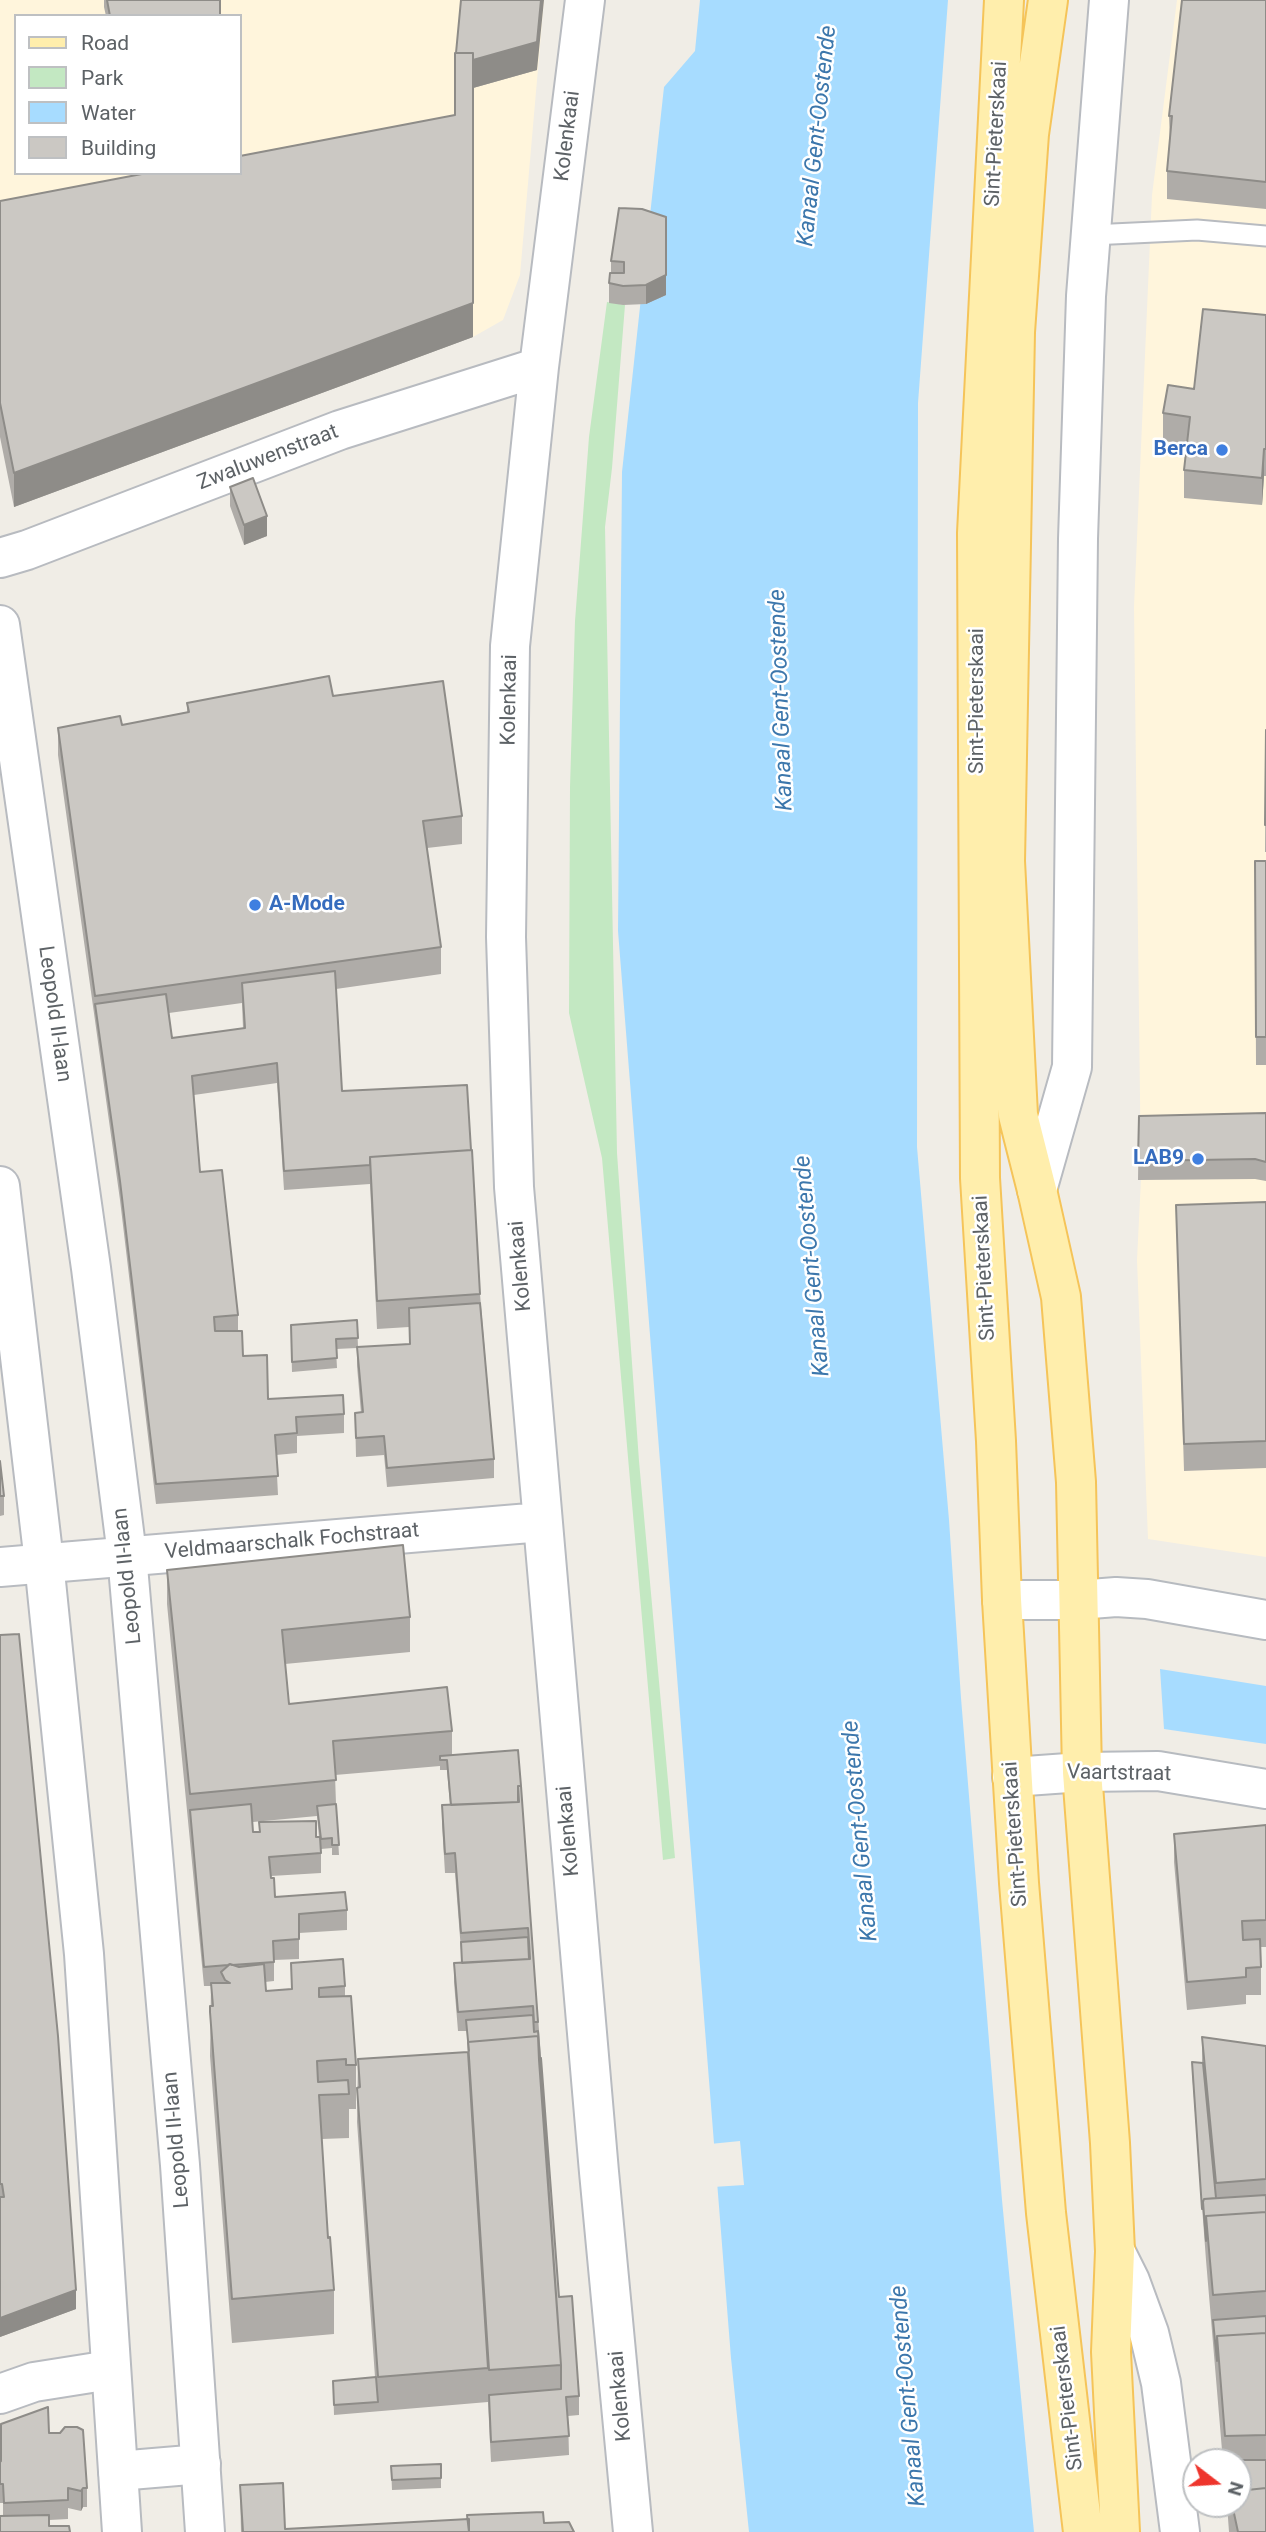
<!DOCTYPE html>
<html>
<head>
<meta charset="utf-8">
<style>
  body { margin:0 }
  #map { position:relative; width:1266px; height:2532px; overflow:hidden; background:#f0ede6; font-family:Roboto,sans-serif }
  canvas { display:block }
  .legend { position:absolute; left:14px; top:14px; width:228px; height:161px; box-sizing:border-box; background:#fff; border:2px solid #bec0c2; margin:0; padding:9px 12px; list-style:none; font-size:21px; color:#5d6266 }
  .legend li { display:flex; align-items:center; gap:14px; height:35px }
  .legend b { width:35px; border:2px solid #bec0c2 }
  .north { position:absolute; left:1182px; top:2448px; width:70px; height:70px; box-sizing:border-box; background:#fff; border:2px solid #bec0c2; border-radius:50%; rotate:107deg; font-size:19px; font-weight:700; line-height:28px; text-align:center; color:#5d6266 }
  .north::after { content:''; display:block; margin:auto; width:24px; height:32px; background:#ee352d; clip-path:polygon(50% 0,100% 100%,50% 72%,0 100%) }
</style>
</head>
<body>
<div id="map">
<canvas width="1266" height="2532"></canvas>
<ul class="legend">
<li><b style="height:9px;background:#ffeeac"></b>Road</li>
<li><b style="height:19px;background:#c3e8c2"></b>Park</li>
<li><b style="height:19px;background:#a7dcff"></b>Water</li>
<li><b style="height:19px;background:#cbc8c3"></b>Building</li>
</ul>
<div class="north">N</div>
</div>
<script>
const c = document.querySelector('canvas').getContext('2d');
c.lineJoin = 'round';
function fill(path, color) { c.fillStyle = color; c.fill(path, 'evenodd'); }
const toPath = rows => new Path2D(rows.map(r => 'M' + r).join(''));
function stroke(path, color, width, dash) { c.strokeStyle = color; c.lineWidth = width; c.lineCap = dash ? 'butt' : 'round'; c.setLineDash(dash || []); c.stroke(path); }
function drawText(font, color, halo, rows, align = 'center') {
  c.font = font + ' Roboto,sans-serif'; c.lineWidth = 5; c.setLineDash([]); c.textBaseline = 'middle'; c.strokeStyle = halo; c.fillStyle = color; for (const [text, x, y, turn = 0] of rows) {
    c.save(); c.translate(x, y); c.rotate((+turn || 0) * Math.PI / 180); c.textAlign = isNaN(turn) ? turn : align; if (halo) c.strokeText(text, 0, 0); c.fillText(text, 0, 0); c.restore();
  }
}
const commercial = toPath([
  [0,0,544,0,520,275,503,320,473,337,0,437],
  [16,16,240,16,240,173,16,173],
  [1177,0,1266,0,1266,1557,1148,1539,1137,1260,1141,1179,1134,607,1152,195]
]);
const green = toPath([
  [607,302,625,305,612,468,605,527,617,1153,639,1461,675,1858,663,1860,602,1158,569,1013,570,787,575,621,589,437]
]);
const water = toPath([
  [700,0,948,0,918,403,917,1147,949,1520,961,1698,1002,2200,1034,2532,749,2532,731,2358,618,931,622,472,664,87,695,51],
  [1160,1669,1266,1686,1266,1744,1164,1729]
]);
const pier = toPath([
  [740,2141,744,2185,713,2187,710,2144]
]);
const service = toPath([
  [1091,235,1197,230,1266,236]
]);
const minor = toPath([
  [585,0,539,367,510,646,506,937,514,1187,599,2172,633,2532],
  [0,558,27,550,340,430,539,367],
  [1037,1190,1072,1067,1078,539,1086,296,1109,0],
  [0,1567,542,1522],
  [1115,2251,1130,2281,1149,2333,1161,2383,1180,2532],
  [0,2394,34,2382,110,2370],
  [118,2471,201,2464]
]);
const tertiary = toPath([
  [0,625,91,1268,127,1555,180,2165,205,2532],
  [0,1186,44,1562,84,1954,122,2532]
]);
const secondary = toPath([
  [1002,1600,1078,1600,1116,1597,1147,1599,1266,1620],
  [1012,1777,1082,1772,1158,1771,1266,1789]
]);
const primary = toPath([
  [1004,0,977,533,980,1178,996,1441,1002,1600,1019,1883,1046,2213,1083,2532],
  [1048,0,1029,134,1015,332,1005,861,1018,1115,1037,1190,1061,1297,1076,1482,1082,1772,1110,2143,1115,2251,1111,2352,1120,2532]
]);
const wall = toPath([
  [104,0,221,0,221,16,106,16,104,7],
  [1266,0,1266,209,1167,199,1167,171,1170,143,1169,116],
  [455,53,537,70,473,88,473,337,14,507,0,437,0,201,455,115],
  [619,208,666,295,646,304,623,305,609,303,609,283,611,273,611,261],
  [1266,315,1266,476,1264,476,1262,505,1184,498,1184,470,1187,444,1163,441,1163,413,1194,389],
  [230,487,267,536,244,545,230,506],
  [333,696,462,816,462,844,427,848,441,947,441,974,336,989,342,1091,480,1294,494,1459,494,1478,387,1487,384,1455,356,1457,355,1413,361,1413,357,1366,357,1348,336,1349,337,1368,292,1372,291,1335,357,1320,358,1347,409,1344,409,1327,377,1329,370,1184,284,1190,277,1083,194,1095,200,1172,238,1315,238,1331,243,1356,268,1399,344,1414,344,1433,297,1436,297,1453,276,1455,278,1495,156,1504,120,1200,58,755,58,728,122,725,187,712,187,703],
  [242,1003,243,1028,172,1038,169,1013],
  [1266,730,1266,852,1265,852],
  [1255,861,1266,861,1266,1065,1256,1065],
  [1266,1113,1266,1181,1255,1179,1138,1180,1139,1116],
  [1266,1202,1266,1468,1184,1471,1176,1205],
  [0,1461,4,1496,4,1515,0,1516],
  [167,1570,410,1617,410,1652,285,1664,289,1704,452,1731,452,1755,518,1750,559,2297,579,2396,579,2415,568,2416,569,2455,491,2462,488,2402,334,2415,333,2381,375,2377,357,2122,358,2059,468,2052,467,2031,458,2031,454,1982,454,1963,462,1963,455,1873,445,1873,442,1824,442,1805,450,1805,447,1770,440,1770,440,1766,335,1775,336,1804,339,1855,332,1855,332,1848,321,1849,321,1873,271,1876,275,1897,347,1910,347,1930,299,1933,299,1959,274,1960,274,1981,265,1982,266,1991,291,1989,291,1963,345,1986,345,1996,356,2065,356,2109,349,2109,349,2138,322,2139,328,2238,334,2290,334,2334,232,2343,210,2056,211,1986,204,1986,167,1604],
  [317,1816,319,1837,259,1822,259,1832,253,1832,253,1822],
  [0,1635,76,2309,0,2337],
  [1266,1825,1266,1947,1261,1947,1261,1995,1246,1995,1246,2004,1187,2010,1174,1862,1174,1834],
  [1202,2037,1266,2046,1266,2532,1229,2532,1227,2504,1238,2504,1238,2462,1223,2462,1206,2260,1192,2072,1192,2062,1202,2063],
  [49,2433,87,2488,87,2507,83,2507,81,2511,68,2508,68,2519,49,2520,49,2526,70,2532,3,2516,3,2503,0,2503,0,2462],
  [441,2464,441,2488,392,2490,391,2466],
  [240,2485,285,2529,544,2523,574,2532,241,2532]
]);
const shadedWall = toPath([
  [541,0,544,0,537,70,473,88,473,60],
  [666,275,666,295,646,304,646,285],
  [473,303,473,337,14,507,14,473],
  [1264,449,1264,476,1262,505,1262,478],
  [267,516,267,536,244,545,244,525],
  [76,2290,76,2309,0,2337,0,2318],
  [83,2488,83,2507,81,2511,81,2491]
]);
const building = toPath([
  [107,0,220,0,220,16,110,16,107,0],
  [461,0,541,0,537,42,473,60,473,53,456,53,461,0],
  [1182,0,1266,0,1266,182,1167,171,1172,116,1169,116,1182,0],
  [455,53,473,53,473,303,14,473,0,403,0,201,147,173,240,173,240,156,455,115,455,53],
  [619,208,642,209,666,217,666,275,646,285,623,286,609,283,610,273,624,273,624,262,611,261,619,208],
  [1203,309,1266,315,1266,449,1264,449,1262,478,1184,470,1190,417,1163,413,1168,385,1194,389,1203,309],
  [253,478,267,516,244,525,230,487,253,478],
  [329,676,333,696,443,681,462,816,423,821,441,947,95,996,58,728,120,716,122,725,189,712,187,703,329,676],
  [1266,730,1266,825,1265,825,1266,730],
  [1255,861,1266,861,1266,1037,1256,1037,1255,861],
  [335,971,342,1091,467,1085,471,1150,370,1157,370,1165,284,1171,277,1063,192,1076,200,1172,222,1170,238,1315,214,1317,215,1331,242,1331,243,1356,267,1355,268,1399,343,1395,344,1414,296,1417,297,1433,275,1435,278,1476,156,1484,120,1181,95,1004,166,994,172,1038,245,1028,242,983,335,971],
  [1266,1113,1266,1162,1255,1159,1138,1161,1139,1116,1266,1113],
  [472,1150,480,1294,377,1301,370,1157,472,1150],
  [1266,1202,1266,1441,1184,1444,1176,1205,1266,1202],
  [480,1303,494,1459,387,1468,384,1436,356,1438,355,1413,363,1412,357,1347,410,1344,409,1308,480,1303],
  [357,1320,358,1338,336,1339,337,1358,292,1362,291,1325,357,1320],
  [0,1461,4,1496,0,1496,0,1461],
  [403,1545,410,1617,282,1630,289,1704,447,1687,452,1731,333,1741,336,1780,190,1794,167,1570,403,1545],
  [19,1634,58,2036,76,2290,0,2318,0,2197,4,2197,2,2184,0,2184,0,1635,19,1634],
  [518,1750,521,1786,518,1786,518,1802,451,1805,447,1760,440,1760,440,1756,518,1750],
  [518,1786,521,1786,538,2022,534,2022,533,2006,458,2012,454,1963,530,1959,529,1942,528,1928,461,1933,455,1853,445,1854,442,1805,519,1802,518,1786],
  [251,1804,253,1832,260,1832,259,1822,316,1821,316,1837,320,1837,321,1853,269,1857,271,1878,274,1878,275,1897,345,1892,347,1910,299,1914,299,1939,273,1941,274,1962,232,1965,230,1964,228,1965,204,1967,190,1810,251,1804],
  [336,1804,339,1845,332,1845,332,1838,321,1839,317,1806,336,1804],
  [1266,1825,1266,1920,1242,1921,1243,1940,1260,1939,1261,1967,1246,1968,1246,1977,1187,1982,1174,1834,1266,1825],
  [528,1937,529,1959,462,1963,461,1942,528,1937],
  [343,1959,345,1986,319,1988,319,1997,351,1996,356,2065,346,2065,346,2059,317,2061,318,2082,348,2080,349,2094,319,2095,328,2238,330,2237,334,2290,232,2299,210,2012,210,2006,213,2006,211,1983,230,1983,225,1980,221,1972,230,1964,239,1967,264,1964,266,1991,292,1989,291,1963,343,1959],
  [533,2015,534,2032,538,2031,540,2059,539,2060,538,2036,468,2042,469,2051,466,2020,533,2015],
  [538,2036,561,2365,489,2370,468,2042,538,2036],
  [1202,2037,1266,2046,1266,2179,1216,2183,1202,2037],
  [468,2052,488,2368,378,2377,357,2088,360,2087,358,2059,468,2052],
  [541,2058,559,2297,572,2296,579,2396,566,2397,569,2436,491,2442,489,2395,561,2389,561,2365,539,2060,541,2058],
  [1192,2062,1203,2063,1216,2198,1204,2199,1203,2202,1202,2209,1192,2062],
  [1266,2195,1266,2212,1206,2216,1206,2241,1203,2202,1204,2199,1266,2195],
  [1266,2212,1266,2291,1213,2295,1206,2216,1266,2212],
  [1266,2316,1266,2333,1217,2336,1217,2361,1213,2320,1266,2316],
  [1266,2333,1266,2435,1225,2436,1217,2336,1266,2333],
  [376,2377,378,2402,334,2405,333,2381,376,2377],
  [48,2407,49,2433,60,2433,65,2427,77,2427,83,2430,87,2488,83,2488,81,2491,68,2488,68,2500,4,2503,3,2484,0,2484,0,2462,1,2461,1,2424,48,2407],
  [1225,2460,1266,2460,1266,2488,1238,2491,1238,2462,1225,2462,1225,2460],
  [441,2464,441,2478,392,2480,391,2466,441,2464],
  [283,2483,285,2529,469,2519,469,2532,243,2532,240,2485,283,2483],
  [1266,2488,1266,2532,1238,2532,1232,2504,1238,2504,1238,2491,1266,2488],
  [543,2512,544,2523,569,2522,574,2532,469,2532,467,2515,543,2512],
  [49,2515,49,2526,69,2526,70,2532,0,2532,0,2516,49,2515]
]);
const markers = [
  [1222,450,7,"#3f7fe0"],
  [255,905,7,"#3f7fe0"],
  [1198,1159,7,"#3f7fe0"]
];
const streetNames = [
  ["Sint-Pieterskaai",997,134,-87],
  ["Kolenkaai",568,136,-83],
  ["Zwaluwenstraat",268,458,-21],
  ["Kolenkaai",510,700,-89],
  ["Sint-Pieterskaai",978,701,-90],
  ["Leopold II-laan",54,1014,82],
  ["Kolenkaai",521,1266,-95],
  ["Sint-Pieterskaai",985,1268,-93],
  ["Veldmaarschalk Fochstraat",292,1542,-5],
  ["Leopold II-laan",128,1576,-96],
  ["Vaartstraat",1119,1774,1],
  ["Kolenkaai",569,1831,-95],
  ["Sint-Pieterskaai",1016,1834,-94],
  ["Leopold II-laan",177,2140,-95],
  ["Kolenkaai",621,2396,-95],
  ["Sint-Pieterskaai",1068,2398,-97]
];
const shopNames = [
  ["Berca",1208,450],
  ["A-Mode",269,905,"left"],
  ["LAB9",1184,1159]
];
const waterNames = [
  ["Kanaal Gent-Oostende",818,136,-84],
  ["Kanaal Gent-Oostende",782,700,-92],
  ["Kanaal Gent-Oostende",813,1266,-95],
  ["Kanaal Gent-Oostende",861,1831,-95],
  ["Kanaal Gent-Oostende",909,2396,-95]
];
fill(commercial, '#fff5dc');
fill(green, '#c3e8c2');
fill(water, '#a7dcff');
fill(pier, '#f0ede6');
stroke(service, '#b8bbc0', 23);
stroke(minor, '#b8bbc0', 42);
stroke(tertiary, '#b8bbc0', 42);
stroke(secondary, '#b7bbc0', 42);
stroke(primary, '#f5c459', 42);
stroke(service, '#fff', 19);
stroke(minor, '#fff', 38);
stroke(tertiary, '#fff', 38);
stroke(secondary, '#fff', 38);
stroke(primary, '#ffeeac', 38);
fill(wall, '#afaca8');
fill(shadedWall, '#8e8c88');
fill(building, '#cbc8c3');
stroke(building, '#8e8c88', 2);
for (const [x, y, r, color] of markers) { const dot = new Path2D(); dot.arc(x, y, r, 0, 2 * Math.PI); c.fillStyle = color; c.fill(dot); stroke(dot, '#fff', 2.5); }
drawText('21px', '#5d6266', '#fff', streetNames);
drawText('bold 21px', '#366cbe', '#fff', shopNames, 'right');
drawText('italic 23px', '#3c77ac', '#fff', waterNames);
</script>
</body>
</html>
